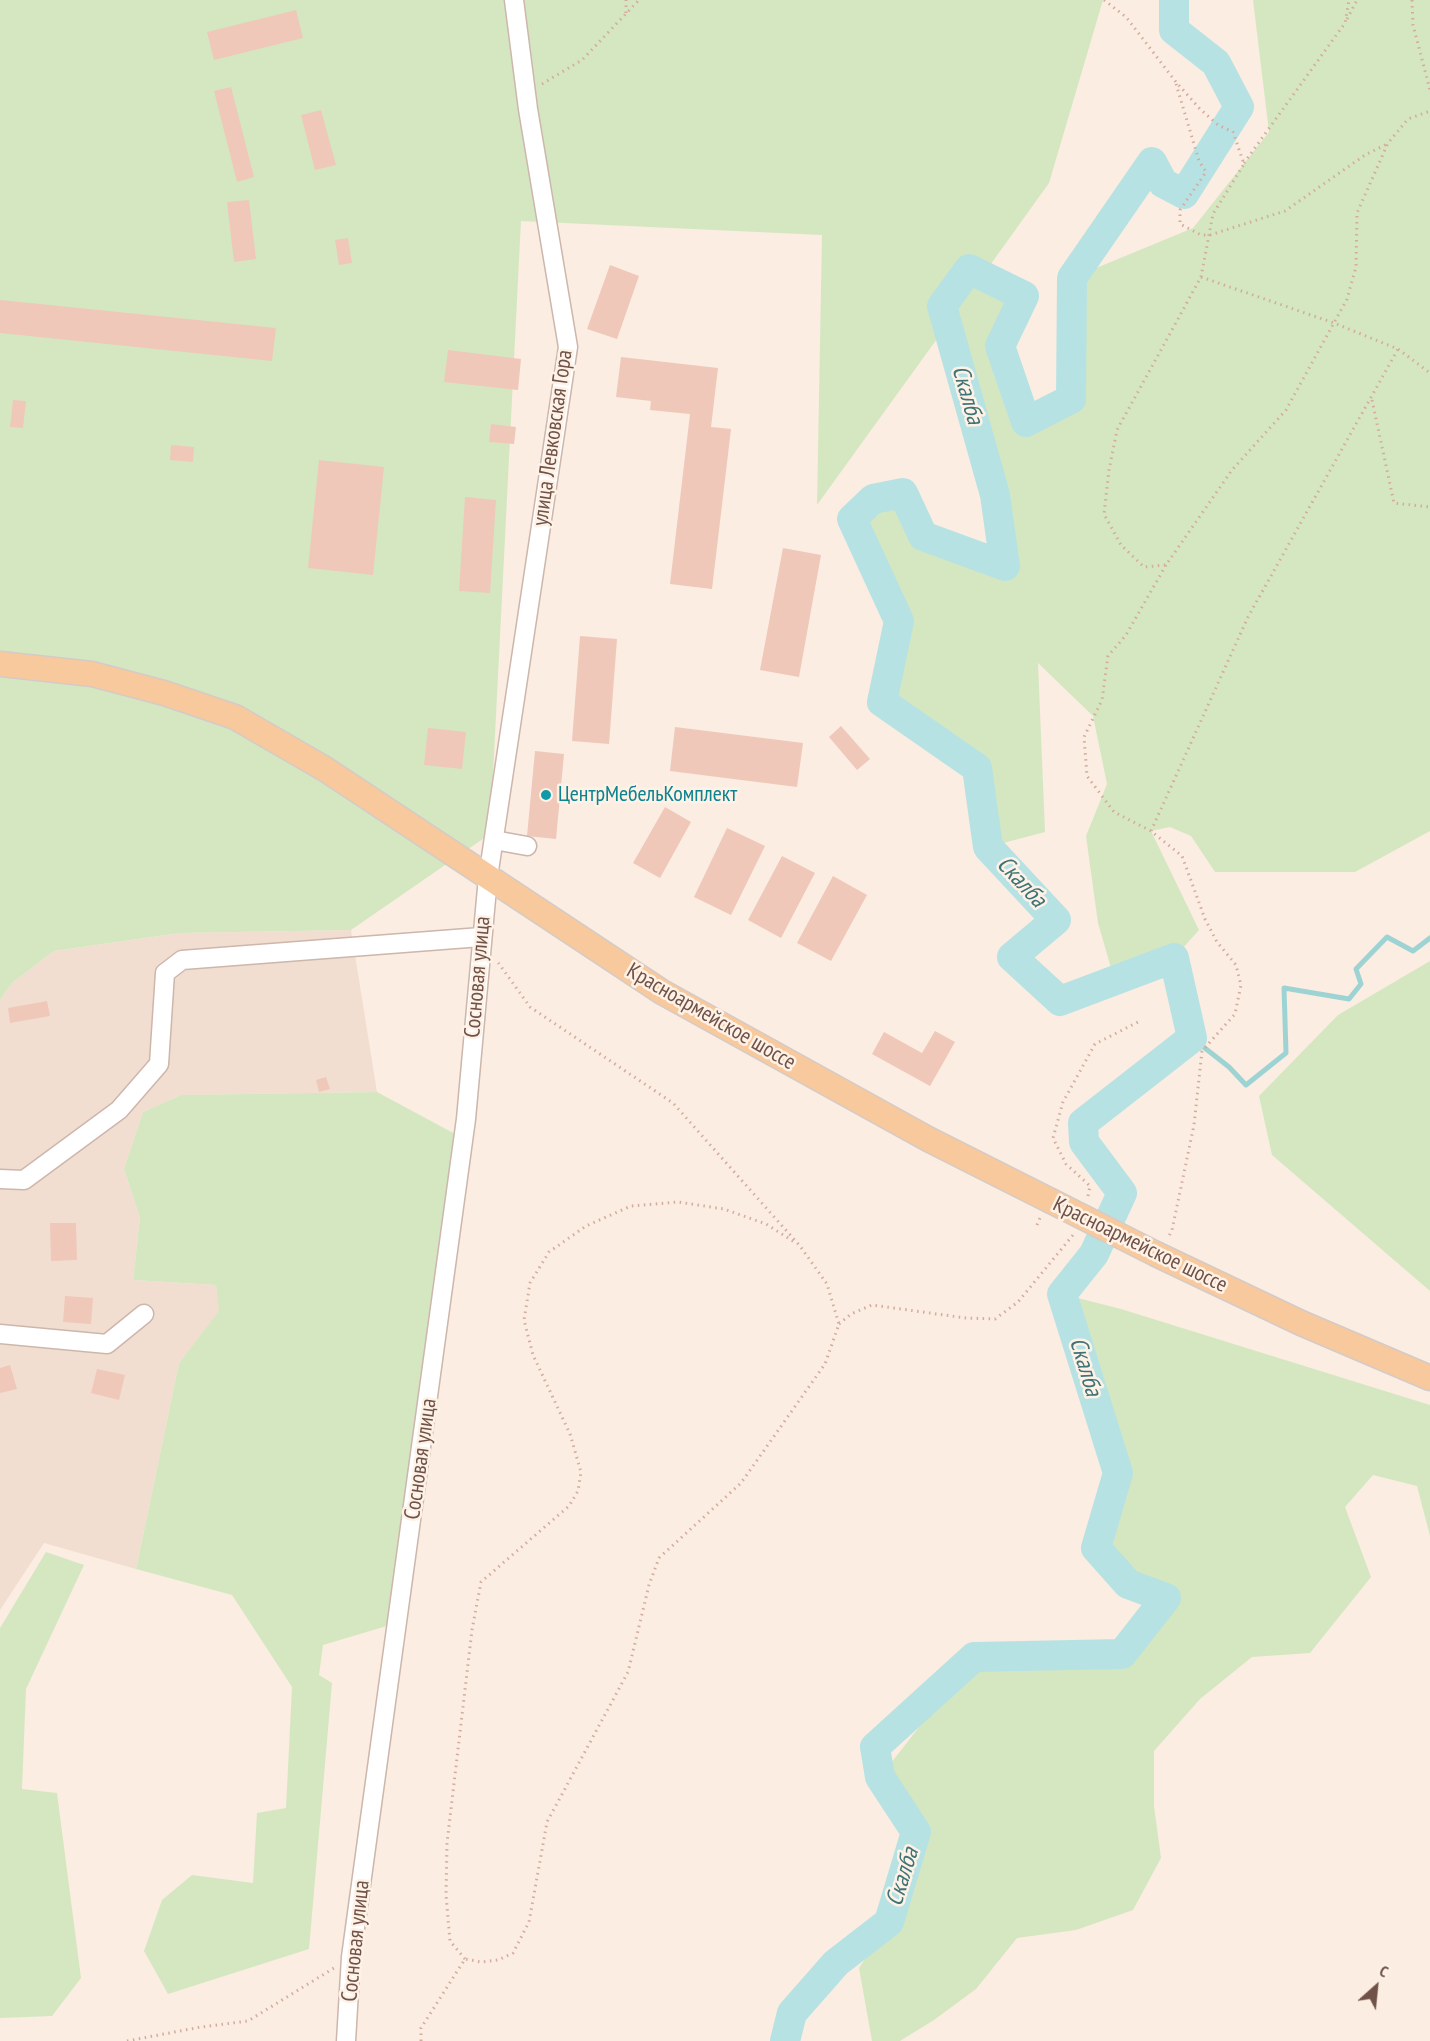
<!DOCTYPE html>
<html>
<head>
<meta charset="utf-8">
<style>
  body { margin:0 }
  #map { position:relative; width:1430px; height:2041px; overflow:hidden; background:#fbede1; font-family:"PT Sans Narrow",sans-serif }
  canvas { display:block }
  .north { position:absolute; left:1346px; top:1957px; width:60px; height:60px; -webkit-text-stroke:4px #fef2e7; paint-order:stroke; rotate:27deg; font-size:16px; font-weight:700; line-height:24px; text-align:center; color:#705249 }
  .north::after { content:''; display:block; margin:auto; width:21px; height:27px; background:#705249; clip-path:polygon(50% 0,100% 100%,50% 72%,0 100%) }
</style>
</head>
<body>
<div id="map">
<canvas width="1430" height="2041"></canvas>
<div class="north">С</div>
</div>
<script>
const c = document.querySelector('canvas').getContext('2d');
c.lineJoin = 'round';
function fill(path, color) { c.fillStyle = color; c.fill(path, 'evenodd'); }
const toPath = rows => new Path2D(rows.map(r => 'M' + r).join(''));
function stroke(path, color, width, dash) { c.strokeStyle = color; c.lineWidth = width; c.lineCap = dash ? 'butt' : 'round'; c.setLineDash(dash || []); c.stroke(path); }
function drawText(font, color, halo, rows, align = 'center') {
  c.font = font + ' "PT Sans Narrow",sans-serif'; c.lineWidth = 5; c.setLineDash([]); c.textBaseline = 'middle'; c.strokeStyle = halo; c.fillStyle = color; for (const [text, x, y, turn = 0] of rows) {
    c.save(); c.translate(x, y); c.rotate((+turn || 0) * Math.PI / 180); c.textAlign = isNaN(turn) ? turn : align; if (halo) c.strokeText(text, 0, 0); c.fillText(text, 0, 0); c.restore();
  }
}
const residential = toPath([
  [351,930,377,1092,181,1095,143,1112,124,1169,140,1218,133,1280,216,1285,220,1311,179,1363,136,1569,44,1543,0,1610,0,1000,12,983,54,951,180,933]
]);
const green = toPath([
  [0,0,1103,0,1049,183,983,275,1024,296,1000,346,1026,422,1071,399,1072,278,1193,228,1269,132,1253,0,1430,0,1430,831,1355,872,1215,872,1191,836,1170,827,1151,831,1199,930,1174,958,1111,968,1098,923,1086,836,1107,784,1093,716,1038,663,1045,832,988,847,977,768,882,702,899,621,852,519,873,499,903,493,923,536,1005,566,995,495,947,325,817,505,822,235,521,221,490,834,351,930,180,933,54,951,12,983,0,1000],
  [1430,961,1430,1291,1272,1155,1259,1096,1338,1015],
  [377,1092,457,1135,390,1625,323,1645,319,1675,332,1683,309,1949,168,1994,144,1951,162,1900,192,1875,253,1883,257,1813,286,1808,292,1687,232,1595,136,1569,179,1363,219,1311,216,1285,133,1280,140,1218,124,1169,143,1112,181,1095],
  [1062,1294,1121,1309,1430,1405,1430,1536,1417,1486,1373,1475,1345,1507,1371,1577,1310,1653,1252,1657,1200,1699,1154,1751,1154,1806,1161,1858,1133,1910,1076,1930,1017,1938,976,1989,934,2020,900,2041,872,2041,859,1968,889,1922,916,1832,880,1777,974,1657,1122,1654,1165,1599,1128,1584,1096,1548,1118,1473],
  [46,1552,84,1565,26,1689,22,1789,57,1793,81,1978,52,2016,0,2018,0,1628]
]);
const stream = toPath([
  [1192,1038,1229,1067,1246,1085,1286,1053,1284,988,1349,999,1361,984,1356,969,1387,937,1413,951,1430,938]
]);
const river = toPath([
  [785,2041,792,2013,836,1963,889,1922,916,1832,880,1777,875,1747,974,1657,1122,1654,1166,1598,1128,1584,1096,1548,1118,1473,1062,1294,1094,1254,1122,1193,1084,1142,1083,1123,1192,1038,1174,958,1060,1001,1012,957,1056,920,988,847,977,768,882,702,899,621,852,519,873,499,903,493,923,536,1005,566,995,495,942,306,969,269,1024,296,1000,346,1026,422,1071,399,1072,278,1152,162,1163,183,1184,194,1239,107,1216,63,1174,30,1174,0]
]);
const building = toPath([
  [296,10,303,38,214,60,207,32],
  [231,87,254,177,237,182,214,91],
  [321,110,336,165,315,170,301,115],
  [249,200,256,259,234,262,227,202],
  [348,238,352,263,339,265,335,240],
  [610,265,639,276,617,339,587,329],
  [0,300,276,328,272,361,0,333],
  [448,350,521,359,518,390,444,382],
  [621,357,718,368,711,427,731,429,712,589,670,584,690,414,650,410,651,401,616,397],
  [13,400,26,401,23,428,10,427],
  [491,424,516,427,514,444,489,442],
  [171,445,194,447,193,462,170,460],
  [319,460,384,467,373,575,308,568],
  [465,497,496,500,490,593,459,591],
  [783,548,821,555,799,677,760,670],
  [580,636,617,639,609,744,572,741],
  [841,726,870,759,857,770,829,737],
  [675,727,803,743,797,787,670,771],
  [428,728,466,732,462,769,424,765],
  [535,751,564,754,556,839,527,836],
  [665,807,691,822,660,878,633,863],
  [727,828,765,846,731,915,694,897],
  [782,856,815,873,781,938,748,920],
  [833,876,867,895,831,961,797,943],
  [47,1001,50,1016,10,1023,8,1008],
  [935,1031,955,1042,930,1086,872,1054,884,1032,922,1053],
  [326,1077,330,1089,319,1092,316,1080],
  [50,1223,76,1223,77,1260,51,1261],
  [65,1296,93,1298,91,1324,63,1322],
  [10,1365,17,1389,0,1393,0,1368],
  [97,1369,125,1375,119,1400,91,1393]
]);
const path = toPath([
  [1104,0,1126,17,1176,82,1200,109,1218,125,1233,132,1244,164,1213,214,1201,277,1117,430,1109,470,1104,514,1121,545,1144,567,1166,565,1232,470,1286,410,1347,299,1356,267,1357,213,1388,143,1408,119,1430,111],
  [1412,0,1413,25,1430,90],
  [626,13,626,0],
  [1347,19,1357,0],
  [542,84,582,60,639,0],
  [1176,84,1199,161,1206,172,1180,210,1180,224,1201,235,1210,235,1285,211,1365,155,1387,144],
  [1244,163,1345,23,1349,0],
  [1201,277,1334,323,1398,349,1430,373],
  [1372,400,1394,503,1430,507],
  [1166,565,1126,635,1108,656,1102,700,1084,737,1087,776,1114,812,1151,831,1182,856,1205,919,1217,942,1236,965,1241,985,1235,1014,1202,1051,1194,1125,1172,1230,1168,1238],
  [1151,831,1248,617,1398,349],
  [1088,1196,1090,1186,1066,1164,1053,1138,1063,1102,1095,1044,1140,1021],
  [1037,1225,1040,1218],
  [839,1324,851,1314,872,1305,966,1318,995,1319,1018,1302,1073,1235],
  [465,1959,450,1941,446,1895,447,1843,472,1630,481,1582,569,1506,578,1491,581,1472,570,1434,533,1355,524,1320,530,1283,549,1252,586,1226,631,1206,678,1202,724,1209,766,1224,796,1243],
  [127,2041,201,2027,248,2021,334,1968],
  [421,2041,421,2028,465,1959,481,1962,498,1960,513,1953,529,1922,547,1822,628,1672,649,1585,659,1558,741,1483,825,1364,839,1324,827,1284,800,1246,673,1103,530,1007,497,961]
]);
const minor = toPath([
  [494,840,527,846],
  [0,1179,24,1180,119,1110,159,1064,165,973,182,960,481,937],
  [0,1334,107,1344,144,1314],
  [346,2041,351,1957,466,1119,488,877,568,347,528,109,514,0]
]);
const major = toPath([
  [0,664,92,674,164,693,235,717,325,769,662,992,928,1139,1049,1200],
  [1158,1255,1301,1323,1430,1378]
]);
const majorBridge = toPath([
  [1049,1200,1158,1255]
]);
const markers = [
  [546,795,6,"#0f9aa8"]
];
const streetNames = [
  ["улица Левковская Гора",553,438,-82],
  ["Сосновая улица",478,977,-85],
  ["Красноармейское шоссе",711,1017,30],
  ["Красноармейское шоссе",1140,1245,26],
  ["Сосновая улица",421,1459,-82],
  ["Сосновая улица",356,1941,-84]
];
const cultureNames = [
  ["ЦентрМебельКомплект",558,795]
];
const waterNames = [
  ["Скалба",967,395,74],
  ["Скалба",1021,882,47],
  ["Скалба",1085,1367,73],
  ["Скалба",903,1877,-73]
];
fill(residential, '#f2ded0');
fill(green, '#d5e7c1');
stroke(stream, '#9ed3d4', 5);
stroke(river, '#b7e2e3', 30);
fill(building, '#efc8ba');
stroke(minor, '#cdb6ac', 21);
stroke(major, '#d4cbc8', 27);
stroke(path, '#d3ac9e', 3, [1.5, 4.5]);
stroke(minor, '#fff', 18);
stroke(major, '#f7c99c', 24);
stroke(majorBridge, '#d4cbc8', 27, []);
stroke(majorBridge, '#f7c99c', 24);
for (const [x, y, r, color] of markers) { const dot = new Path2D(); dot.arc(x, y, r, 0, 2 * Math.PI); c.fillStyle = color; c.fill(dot); stroke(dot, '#fef2e7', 2); }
drawText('22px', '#705249', '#fef2e7', streetNames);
drawText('22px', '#0d838f', '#fef2e7', cultureNames, 'left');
drawText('italic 24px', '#3f7376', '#fef2e7', waterNames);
</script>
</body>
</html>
